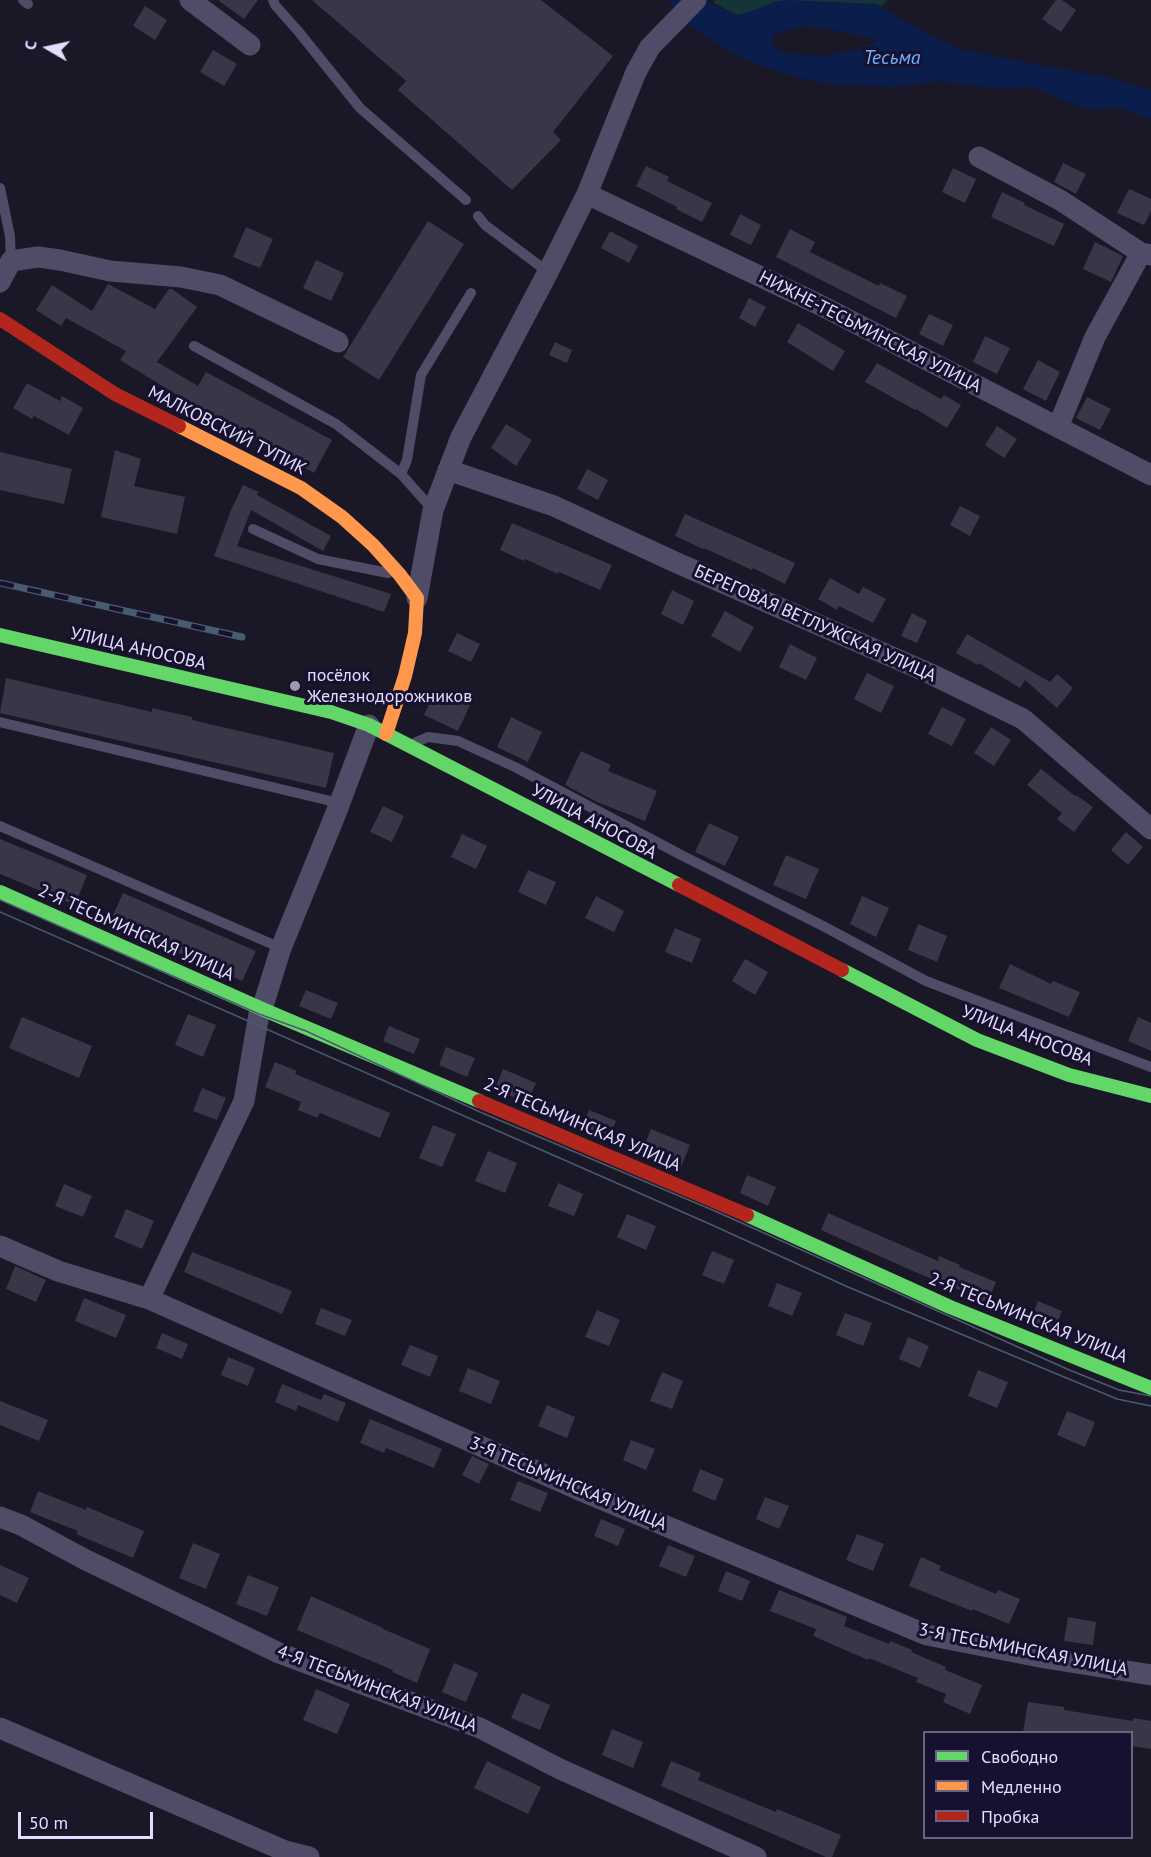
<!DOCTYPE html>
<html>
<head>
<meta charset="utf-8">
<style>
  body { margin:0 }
  #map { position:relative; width:1151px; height:1857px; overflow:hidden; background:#1a1727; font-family:"PT Sans",sans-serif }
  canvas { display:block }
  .legend { position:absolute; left:923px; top:1731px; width:210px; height:108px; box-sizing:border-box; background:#17102e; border:2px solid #696282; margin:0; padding:8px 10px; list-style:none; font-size:18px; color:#e3ddff }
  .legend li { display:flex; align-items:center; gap:12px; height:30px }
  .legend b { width:30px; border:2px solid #696282 }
  .north { position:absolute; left:18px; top:18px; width:60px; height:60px; -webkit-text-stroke:4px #17102e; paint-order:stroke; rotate:279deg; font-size:16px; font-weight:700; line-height:24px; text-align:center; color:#e3ddff }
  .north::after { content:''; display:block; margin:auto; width:21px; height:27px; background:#e3ddff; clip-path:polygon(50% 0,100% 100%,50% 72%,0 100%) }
  .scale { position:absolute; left:18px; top:1812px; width:135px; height:27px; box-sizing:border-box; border:3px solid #e3ddff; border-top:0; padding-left:8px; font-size:18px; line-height:21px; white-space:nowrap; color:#e3ddff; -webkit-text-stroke:4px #17102e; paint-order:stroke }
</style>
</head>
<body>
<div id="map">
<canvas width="1151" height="1857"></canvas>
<ul class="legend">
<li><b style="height:8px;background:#63d668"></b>Свободно</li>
<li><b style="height:8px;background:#ff974d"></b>Медленно</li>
<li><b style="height:8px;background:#b3261e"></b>Пробка</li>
</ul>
<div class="north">С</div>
<div class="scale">50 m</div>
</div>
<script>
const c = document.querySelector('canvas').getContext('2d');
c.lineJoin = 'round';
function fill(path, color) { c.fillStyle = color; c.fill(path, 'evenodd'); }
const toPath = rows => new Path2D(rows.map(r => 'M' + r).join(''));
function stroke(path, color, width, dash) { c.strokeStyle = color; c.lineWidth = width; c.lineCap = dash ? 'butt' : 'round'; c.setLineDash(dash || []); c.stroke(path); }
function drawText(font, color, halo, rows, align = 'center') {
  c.font = font + ' "PT Sans",sans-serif'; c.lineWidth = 6; c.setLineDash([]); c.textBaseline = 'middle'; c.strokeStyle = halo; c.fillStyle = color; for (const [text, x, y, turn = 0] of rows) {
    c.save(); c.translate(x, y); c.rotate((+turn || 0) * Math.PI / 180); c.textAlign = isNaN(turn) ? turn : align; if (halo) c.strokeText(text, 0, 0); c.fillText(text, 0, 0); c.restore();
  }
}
const green = toPath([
  [715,0,888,0,877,10,740,17,714,3]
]);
const water = toPath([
  [667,0,704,0,735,15,750,12,774,2,787,0,876,4,925,33,962,50,1110,78,1151,90,1151,120,1117,107,1097,110,1073,105,1042,91,1023,87,997,89,941,81,894,87,861,86,831,84,804,79,770,69,739,56,706,37,688,24],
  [803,26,827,29,879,40,860,49,824,56,786,53,773,47,773,35]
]);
const building = toPath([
  [218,0,258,0,244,19],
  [312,0,541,0,613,56,553,132,561,140,512,190,398,90,406,81],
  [1056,0,1062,0,1076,10,1061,32,1042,19],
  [145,6,167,20,155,40,133,26],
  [213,50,237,64,224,86,200,72],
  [1063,163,1086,174,1076,194,1054,182],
  [646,166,669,177,667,181,712,203,702,222,676,209,677,207,636,186],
  [953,168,976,179,965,203,942,192],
  [1129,189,1151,199,1151,211,1144,225,1117,213],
  [1002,192,1025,203,1024,205,1064,224,1054,246,991,217],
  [740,214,761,225,751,245,730,235],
  [428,221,464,244,379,380,343,357],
  [246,227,273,239,260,268,233,257],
  [790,229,815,242,810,252,879,286,880,283,907,296,896,318,776,257],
  [610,231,638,246,629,263,601,248],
  [1095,242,1123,256,1111,282,1083,269],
  [316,260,344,273,331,301,303,288],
  [108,284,155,309,169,289,172,289,197,307,157,362,198,386,206,372,332,440,314,473,190,403,120,360,126,351,66,318,61,326,36,310,52,285,92,311],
  [749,298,766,307,755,327,739,318],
  [929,314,953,325,943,346,919,334],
  [798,323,845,351,833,371,787,342],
  [985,336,1010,348,997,374,973,362],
  [555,342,572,350,567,363,549,355],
  [1038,360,1060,372,1046,401,1023,389],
  [877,363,941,399,944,395,961,405,947,428,916,409,915,410,865,382],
  [27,383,60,401,62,396,83,408,69,435,34,416,32,419,13,408],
  [1087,397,1111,409,1100,430,1076,418],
  [506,424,532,440,516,466,491,448],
  [997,426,1017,439,1004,458,985,445],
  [115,450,141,459,134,486,185,497,177,534,101,517],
  [0,452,72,469,64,504,0,490],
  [587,469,608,480,598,500,577,489],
  [243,485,259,492,257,495,331,536,323,551,251,510,237,546,391,594,384,612,214,556,231,510],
  [960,506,980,516,970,536,950,525],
  [685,514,795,563,785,584,753,568,752,570,704,548,703,549,675,536],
  [512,523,612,565,600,590,559,572,558,574,525,559,524,561,500,550],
  [830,578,859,594,863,587,886,599,873,623,839,606,837,610,818,599],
  [672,590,694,601,683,625,661,614],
  [725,611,754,627,740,652,711,636],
  [912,613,927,621,917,643,901,636],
  [457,633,480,644,471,662,448,651],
  [967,634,1050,682,1057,674,1073,688,1057,708,1025,680,1020,688,979,663,978,665,956,653],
  [790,644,817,658,806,680,779,667],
  [867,673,894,686,881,713,854,699],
  [6,678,152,712,152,708,192,717,192,720,334,753,326,788,0,713],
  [436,689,470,705,458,731,424,715],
  [942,707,966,719,952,746,928,734],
  [511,717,542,732,528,762,497,747],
  [991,727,1011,740,994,766,974,753],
  [581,751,611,765,608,771,657,791,645,821,597,802,565,785],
  [1041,769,1075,796,1076,795,1093,807,1074,832,1057,819,1062,813,1027,785],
  [383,806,404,816,392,842,370,832],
  [709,823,739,837,725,866,695,852],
  [1126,832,1143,847,1128,865,1111,850],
  [462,834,487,846,476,869,451,857],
  [0,839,87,875,75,905,0,874],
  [786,855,819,869,806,899,773,885],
  [528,870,556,882,546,905,518,892],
  [123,893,256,951,242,981,110,922],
  [596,896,624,911,614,932,585,918],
  [862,896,889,908,876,937,850,924],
  [918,924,947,936,937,962,908,950],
  [675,928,701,939,692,963,665,952],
  [745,959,768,972,755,995,732,981],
  [1010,964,1051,984,1053,981,1080,992,1069,1017,999,988],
  [306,990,338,1003,331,1019,299,1006],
  [188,1014,216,1025,203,1057,175,1045],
  [22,1017,92,1046,79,1078,9,1048],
  [1138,1017,1151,1023,1151,1051,1128,1041],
  [389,1026,420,1039,414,1054,383,1041],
  [446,1047,475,1058,467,1077,439,1065],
  [275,1062,297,1071,295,1074,390,1113,380,1138,320,1113,317,1118,298,1110,301,1102,265,1087],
  [503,1069,536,1083,527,1103,495,1089],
  [202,1088,226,1098,217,1120,193,1111],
  [589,1110,616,1121,609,1137,583,1126],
  [433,1125,456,1134,442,1167,419,1158],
  [651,1129,690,1145,681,1167,642,1151],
  [488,1151,517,1163,505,1193,475,1181],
  [747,1175,776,1187,768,1206,740,1193],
  [558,1183,583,1194,574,1216,548,1206],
  [64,1184,92,1196,83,1217,55,1206],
  [126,1209,154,1221,142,1249,114,1237],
  [828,1213,938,1261,939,1256,960,1265,959,1267,996,1282,987,1303,966,1295,967,1293,913,1271,821,1230],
  [627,1214,656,1226,646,1250,617,1237],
  [712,1251,734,1260,724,1284,702,1275],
  [192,1252,292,1291,282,1314,184,1272],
  [15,1266,46,1280,36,1302,6,1289],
  [777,1283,802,1293,792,1316,768,1306],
  [84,1298,126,1315,116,1338,75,1321],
  [1038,1301,1062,1311,1054,1330,1030,1321],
  [321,1308,352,1320,345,1336,315,1324],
  [597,1310,620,1320,609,1346,585,1337],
  [845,1313,872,1323,863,1346,836,1335],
  [162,1333,188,1344,182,1359,156,1348],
  [908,1337,929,1346,920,1368,899,1359],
  [410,1345,438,1356,430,1377,401,1365],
  [228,1357,255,1368,248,1386,221,1375],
  [468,1368,500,1381,491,1404,459,1391],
  [978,1370,1008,1382,997,1408,968,1396],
  [662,1372,683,1381,672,1409,650,1401],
  [282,1384,321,1400,324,1394,346,1403,338,1422,298,1405,296,1411,275,1402],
  [0,1401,48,1420,39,1441,0,1425],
  [547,1405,575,1417,567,1438,538,1426],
  [1067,1411,1095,1422,1085,1447,1057,1435],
  [370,1419,442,1449,434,1468,386,1448,384,1453,360,1443],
  [631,1440,655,1449,646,1470,623,1460],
  [472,1456,489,1464,479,1484,462,1475],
  [700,1469,724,1479,715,1501,692,1491],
  [518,1481,548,1493,540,1512,510,1500],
  [38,1491,86,1510,87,1507,144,1531,133,1558,76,1534,78,1531,30,1512],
  [765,1497,789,1506,779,1529,756,1519],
  [601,1519,625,1529,618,1546,594,1536],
  [857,1534,884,1544,873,1571,846,1560],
  [193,1543,220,1554,206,1589,179,1578],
  [668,1545,695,1556,686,1577,659,1566],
  [921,1557,941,1566,939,1570,996,1594,998,1590,1020,1599,1009,1624,973,1609,972,1611,909,1586],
  [0,1565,29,1578,17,1603,0,1595],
  [726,1571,750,1581,742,1601,718,1591],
  [248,1575,279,1587,267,1616,236,1604],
  [779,1590,847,1617,844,1626,889,1644,890,1641,912,1650,911,1652,946,1667,945,1670,982,1685,970,1714,943,1702,946,1694,916,1682,918,1678,869,1658,868,1660,813,1636,816,1629,770,1611],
  [311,1596,383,1628,383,1629,430,1649,417,1683,392,1672,393,1670,297,1630],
  [1068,1617,1096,1622,1093,1645,1064,1641],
  [454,1663,478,1673,466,1702,442,1692],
  [316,1689,350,1704,337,1734,303,1720],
  [522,1693,550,1705,540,1730,511,1718],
  [1028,1702,1064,1707,1064,1710,1133,1721,1133,1718,1151,1721,1151,1749,1131,1746,1131,1732,1023,1732],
  [612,1729,643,1742,633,1768,602,1755],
  [487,1761,541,1787,528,1814,474,1788],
  [671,1761,701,1773,698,1780,776,1812,777,1809,841,1835,832,1857,826,1857,808,1849,661,1786]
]);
const lane = toPath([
  [23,0,28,4],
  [273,0,275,5,298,31,360,108,466,200],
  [0,188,10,236,11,261],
  [478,216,485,225,548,272],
  [194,346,336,424,401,474],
  [433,510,401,474,407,460,421,375,471,293],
  [253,529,318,559,388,573],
  [0,722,339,803],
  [414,743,428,737,458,741,515,767,683,856,823,926,926,981,1151,1067],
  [0,826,281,948]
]);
const street = toPath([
  [190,0,250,45],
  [979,157,1060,200,1141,253,1151,255],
  [587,194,820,305,1151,475],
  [0,282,11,261,38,257,60,260,110,271,181,277,220,285,338,342],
  [1058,427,1095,337,1141,253],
  [448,470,554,506,675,562,931,674,1023,719,1151,829],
  [417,598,433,510,461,437,548,272,587,194,636,72,650,47,696,0],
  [0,1246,58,1271,149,1299,577,1489,927,1635,1045,1658,1151,1675],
  [149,1299,244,1101,259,1014,262,1009,281,948,336,813,369,725],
  [0,1517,21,1525,84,1559,279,1653,480,1728,560,1769,756,1857],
  [0,1728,285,1851,309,1857]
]);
const fast = toPath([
  [0,635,331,712,369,725,679,885],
  [0,892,262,1009,479,1101],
  [842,970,977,1040,1069,1075,1151,1096],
  [747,1215,950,1307,1151,1388]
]);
const slow = toPath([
  [179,426,301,488,342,517,373,545,400,575,417,598,415,633,405,676,386,734]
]);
const jam = toPath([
  [0,319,115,394,179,426],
  [679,885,842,970],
  [479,1101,747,1215]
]);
const tram = toPath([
  [0,900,259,1014,306,1031,480,1112,715,1211,1067,1369,1119,1390,1151,1396],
  [0,912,712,1225,848,1287,1117,1399,1151,1406]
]);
const rail = toPath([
  [0,583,242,637]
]);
const markers = [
  [295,686,6,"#9d98b3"]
];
const streetNames = [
  ["НИЖНЕ-ТЕСЬМИНСКАЯ УЛИЦА",870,332,27],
  ["МАЛКОВСКИЙ ТУПИК",227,431,27],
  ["БЕРЕГОВАЯ ВЕТЛУЖСКАЯ УЛИЦА",815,624,24],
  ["УЛИЦА АНОСОВА",138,649,13],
  ["УЛИЦА АНОСОВА",594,822,28],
  ["2-Я ТЕСЬМИНСКАЯ УЛИЦА",136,933,24],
  ["УЛИЦА АНОСОВА",1027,1036,21],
  ["2-Я ТЕСЬМИНСКАЯ УЛИЦА",582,1125,23],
  ["2-Я ТЕСЬМИНСКАЯ УЛИЦА",1028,1318,22],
  ["3-Я ТЕСЬМИНСКАЯ УЛИЦА",568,1484,23],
  ["3-Я ТЕСЬМИНСКАЯ УЛИЦА",1023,1650,11],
  ["4-Я ТЕСЬМИНСКАЯ УЛИЦА",377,1689,21]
];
const poiNames = [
  ["посёлок",307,676],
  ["Железнодорожников",307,697]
];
const waterNames = [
  ["Тесьма",892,58]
];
fill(green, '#143437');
fill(water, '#0a1d4b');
fill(building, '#3a3648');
stroke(lane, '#4f4c68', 10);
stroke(street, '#4f4c68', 21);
stroke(fast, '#63d668', 14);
stroke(slow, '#ff974d', 14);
stroke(jam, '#b3261e', 14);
stroke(tram, '#485b71', 1.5);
stroke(rail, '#485b71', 7);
stroke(rail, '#17102e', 4.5, [14]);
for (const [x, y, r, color] of markers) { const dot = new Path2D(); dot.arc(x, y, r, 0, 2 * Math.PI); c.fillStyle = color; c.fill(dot); stroke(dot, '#17102e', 2); }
drawText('18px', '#e3ddff', '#17102e', streetNames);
drawText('18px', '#e3ddff', '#17102e', poiNames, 'left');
drawText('italic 20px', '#6bb2ff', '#17102e', waterNames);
</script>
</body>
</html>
